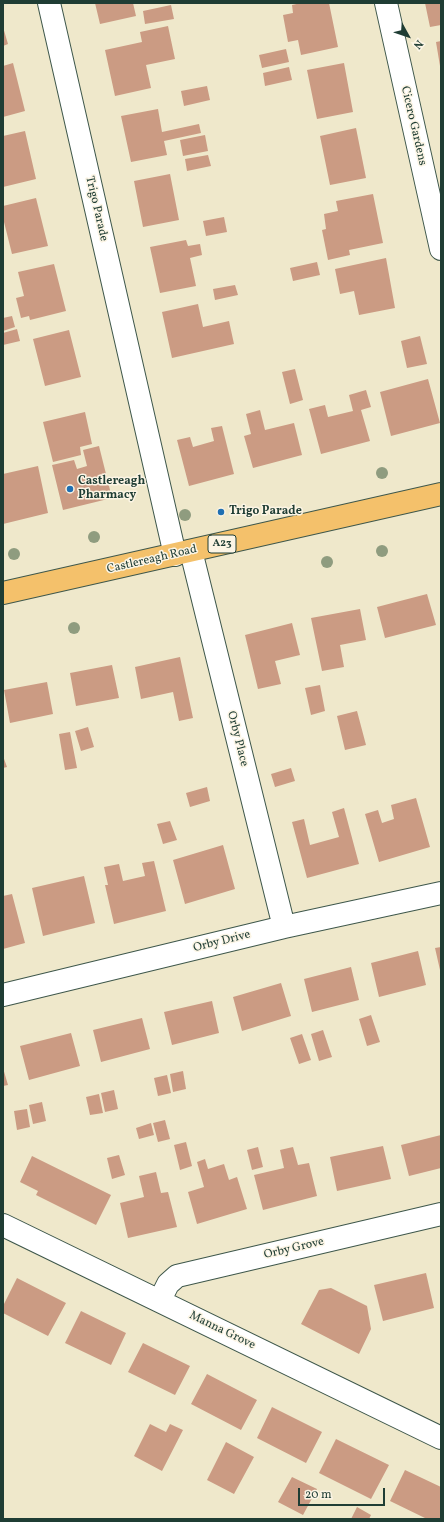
<!DOCTYPE html>
<html>
<head>
<meta charset="utf-8">
<style>
  body { margin:0 }
  #map { position:relative; width:444px; height:1522px; overflow:hidden; background:#efe8cb; font-family:Vollkorn,serif }
  canvas { display:block }
  .frame { position:absolute; inset:0; border:4px solid #1f3d34; pointer-events:none }
  .north { position:absolute; left:388px; top:16px; width:40px; height:40px; -webkit-text-stroke:3px #fcf5e5; paint-order:stroke; rotate:130deg; font-size:11px; font-weight:700; line-height:16px; text-align:center; color:#1f3d34 }
  .north::after { content:''; display:block; margin:auto; width:14px; height:18px; background:#1f3d34; clip-path:polygon(50% 0,100% 100%,50% 72%,0 100%) }
  .scale { position:absolute; left:298px; top:1488px; width:87px; height:18px; box-sizing:border-box; border:2px solid #1f3d34; border-top:0; padding-left:5px; font-size:12px; line-height:14px; white-space:nowrap; color:#1f3d34; -webkit-text-stroke:3px #fcf5e5; paint-order:stroke }
</style>
</head>
<body>
<div id="map">
<canvas width="444" height="1522"></canvas>
<div class="frame"></div>
<div class="north">N</div>
<div class="scale">20 m</div>
</div>
<script>
const c = document.querySelector('canvas').getContext('2d');
c.lineJoin = 'round';
function fill(path, color) { c.fillStyle = color; c.fill(path, 'evenodd'); }
const toPath = rows => new Path2D(rows.map(r => 'M' + r).join(''));
function stroke(path, color, width, dash) { c.strokeStyle = color; c.lineWidth = width; c.lineCap = dash ? 'butt' : 'round'; c.setLineDash(dash || []); c.stroke(path); }
function drawText(font, color, halo, rows, align = 'center') {
  c.font = font + ' Vollkorn,serif'; c.lineWidth = 3; c.setLineDash([]); c.textBaseline = 'middle'; c.strokeStyle = halo; c.fillStyle = color; for (const [text, x, y, turn = 0] of rows) {
    c.save(); c.translate(x, y); c.rotate((+turn || 0) * Math.PI / 180); c.textAlign = isNaN(turn) ? turn : align; if (halo) c.strokeText(text, 0, 0); c.fillText(text, 0, 0); c.restore();
  }
}
const building = toPath([
  [95,3,133,3,136,16,100,24],
  [301,3,329,3,338,47,301,55,298,40,288,42,283,15,293,13,292,5],
  [425,3,441,3,441,25,430,27],
  [171,5,174,19,145,24,143,11],
  [168,26,175,59,146,65,151,88,115,96,105,50,142,42,140,32],
  [3,27,8,44,3,46],
  [441,41,441,66,440,66,436,42],
  [286,49,289,62,262,68,259,55],
  [13,63,25,111,3,117,3,66],
  [344,63,353,112,317,119,307,70],
  [289,67,292,80,265,86,263,73],
  [207,86,210,100,184,106,181,91],
  [158,109,162,132,199,124,201,133,164,141,167,155,131,162,121,116],
  [356,128,366,178,330,185,320,136],
  [25,131,36,179,3,187,3,136],
  [205,135,208,151,183,156,180,140],
  [208,155,211,166,187,171,185,159],
  [170,174,179,220,143,227,134,181],
  [373,194,383,243,349,250,350,255,328,260,322,230,326,229,324,214,338,211,336,201],
  [36,198,48,246,12,254,3,218,3,206],
  [224,217,227,232,206,236,203,221],
  [186,240,188,246,200,244,202,255,190,258,196,286,160,293,150,247],
  [386,258,395,308,359,315,354,291,340,294,335,269],
  [317,262,320,275,293,281,290,268],
  [54,264,66,311,30,320,29,316,21,318,16,298,24,296,18,272],
  [235,285,238,295,215,300,213,289],
  [198,304,203,327,229,321,234,344,172,358,162,312],
  [12,316,15,327,3,331,3,318],
  [17,329,20,341,3,345,3,333],
  [69,330,81,377,45,386,33,339],
  [420,336,427,364,407,368,401,341],
  [295,369,303,400,290,404,282,372],
  [428,379,440,423,391,436,380,392],
  [366,390,371,407,361,410,370,441,321,454,309,409,325,405,328,417,353,411,349,395],
  [260,410,265,430,294,423,302,455,253,468,244,436,251,434,246,414],
  [85,412,92,444,80,447,81,455,53,462,43,422],
  [222,426,234,474,189,486,177,440,190,437,193,447,214,441,211,428],
  [99,446,112,498,63,510,52,465,74,460,77,469,87,466,83,450],
  [38,466,48,513,3,524,3,474],
  [427,594,436,625,385,638,377,607],
  [360,609,366,640,340,645,344,667,322,671,311,618],
  [292,623,300,655,275,661,281,684,258,689,245,635],
  [180,657,193,718,179,721,173,692,141,699,135,667],
  [112,665,119,698,76,706,70,673],
  [47,682,53,714,10,723,4,690],
  [320,685,325,711,311,715,305,688],
  [357,711,366,745,345,750,337,716],
  [88,727,94,747,81,751,75,731],
  [70,732,77,768,65,770,59,734],
  [3,756,7,767,3,768],
  [291,768,295,781,275,787,271,774],
  [207,787,210,801,190,807,186,793],
  [416,798,430,847,379,862,365,814,378,810,382,823,394,819,391,805],
  [344,808,359,864,307,878,292,822,304,819,310,845,339,837,332,812],
  [170,821,177,840,163,844,157,824],
  [223,845,235,889,185,904,173,860],
  [154,861,166,911,114,924,105,885,108,885,104,867,119,864,123,881,145,876,142,863],
  [84,876,95,923,43,936,32,888],
  [12,894,25,943,3,949,3,896],
  [441,947,441,970,440,970,435,948],
  [418,951,426,985,379,997,371,963],
  [351,967,359,1000,312,1012,304,979],
  [281,983,291,1016,242,1031,233,997],
  [212,1001,219,1033,172,1045,164,1012],
  [371,1015,380,1042,367,1046,359,1019],
  [142,1018,150,1049,101,1062,93,1030],
  [323,1030,332,1057,319,1061,311,1034],
  [71,1033,80,1066,29,1080,20,1046],
  [302,1034,311,1060,299,1064,290,1038],
  [3,1068,8,1085,3,1086],
  [183,1071,186,1089,173,1092,170,1074],
  [167,1075,171,1093,158,1096,154,1078],
  [114,1090,118,1109,105,1112,101,1093],
  [99,1094,103,1113,90,1115,86,1097],
  [42,1102,46,1121,33,1124,29,1105],
  [27,1109,30,1127,17,1130,14,1111],
  [165,1120,170,1139,158,1142,153,1123],
  [151,1123,154,1135,139,1139,136,1128],
  [441,1135,441,1168,409,1176,401,1145],
  [186,1142,192,1166,180,1170,174,1145],
  [383,1146,391,1179,337,1191,330,1157],
  [258,1147,263,1167,252,1170,247,1150],
  [293,1147,298,1165,309,1163,317,1196,263,1210,254,1175,284,1168,280,1150],
  [119,1155,125,1175,112,1179,107,1158],
  [32,1156,111,1195,96,1225,36,1195,38,1191,20,1182],
  [205,1159,208,1169,224,1164,229,1180,237,1177,247,1209,197,1224,188,1192,204,1187,197,1162],
  [156,1172,161,1193,168,1192,177,1227,128,1238,120,1203,144,1197,139,1176],
  [426,1273,434,1308,383,1321,374,1285],
  [17,1278,66,1303,48,1336,3,1313,3,1306],
  [331,1288,367,1306,371,1329,359,1354,301,1324,319,1290],
  [81,1311,126,1333,111,1365,65,1343],
  [143,1343,190,1366,175,1395,128,1372],
  [207,1374,257,1400,241,1430,191,1404],
  [272,1407,322,1432,306,1463,257,1438],
  [150,1424,166,1432,170,1424,183,1430,162,1471,134,1456],
  [336,1439,389,1465,371,1499,319,1473],
  [226,1442,254,1457,234,1494,207,1480],
  [405,1470,441,1487,441,1519,427,1519,390,1501],
  [292,1477,317,1489,303,1515,278,1502],
  [357,1507,371,1515,369,1519,351,1519]
]);
const minor = toPath([
  [49,3,175,555],
  [386,3,441,249],
  [191,551,284,927],
  [3,995,284,927,441,893],
  [3,1225,441,1438],
  [160,1300,168,1284,177,1276,441,1214]
]);
const major = toPath([
  [3,593,441,494]
]);
const trees = [
  [382,473],
  [185,515],
  [94,537],
  [382,551],
  [14,554],
  [327,562],
  [74,628]
];
const markers = [
  [70,489,4,"#1f6fb2"],
  [221,512,4,"#1f6fb2"]
];
const shields = [
  [222,544,28]
];
const shieldNames = [
  ["A23",222,544]
];
const streetNames = [
  ["Cicero Gardens",413,126,77],
  ["Trigo Parade",96,209,77],
  ["Castlereagh Road",152,560,-13],
  ["Orby Place",237,739,76],
  ["Orby Drive",222,942,-14],
  ["Orby Grove",294,1249,-13],
  ["Manna Grove",222,1331,26]
];
const poiNames = [
  ["Castlereagh",78,482],
  ["Pharmacy",78,496],
  ["Trigo Parade",229,512]
];
fill(building, '#cb9b83');
stroke(minor, '#3e574b', 24);
stroke(major, '#3e574b', 24);
stroke(minor, '#fff', 22);
stroke(major, '#f4c16b', 22);
c.fillStyle = '#8f9c7f';
for (const [x, y] of trees) { c.beginPath(); c.arc(x, y, 6, 0, 2 * Math.PI); c.fill(); }
for (const [x, y, r, color] of markers) { const dot = new Path2D(); dot.arc(x, y, r, 0, 2 * Math.PI); c.fillStyle = color; c.fill(dot); stroke(dot, '#fcf5e5', 1.5); }
for (const [x, y, w] of shields) { const box = new Path2D(); box.roundRect(x - w / 2, y - 9, w, 18, 3); c.fillStyle = '#fcf5e5'; c.fill(box); stroke(box, '#1f3d34', 1); }
drawText('bold 11px', '#1f3d34', null, shieldNames);
drawText('12px', '#1f3d34', '#fcf5e5', streetNames);
drawText('bold 12px', '#1f3d34', '#fcf5e5', poiNames, 'left');
</script>
</body>
</html>
